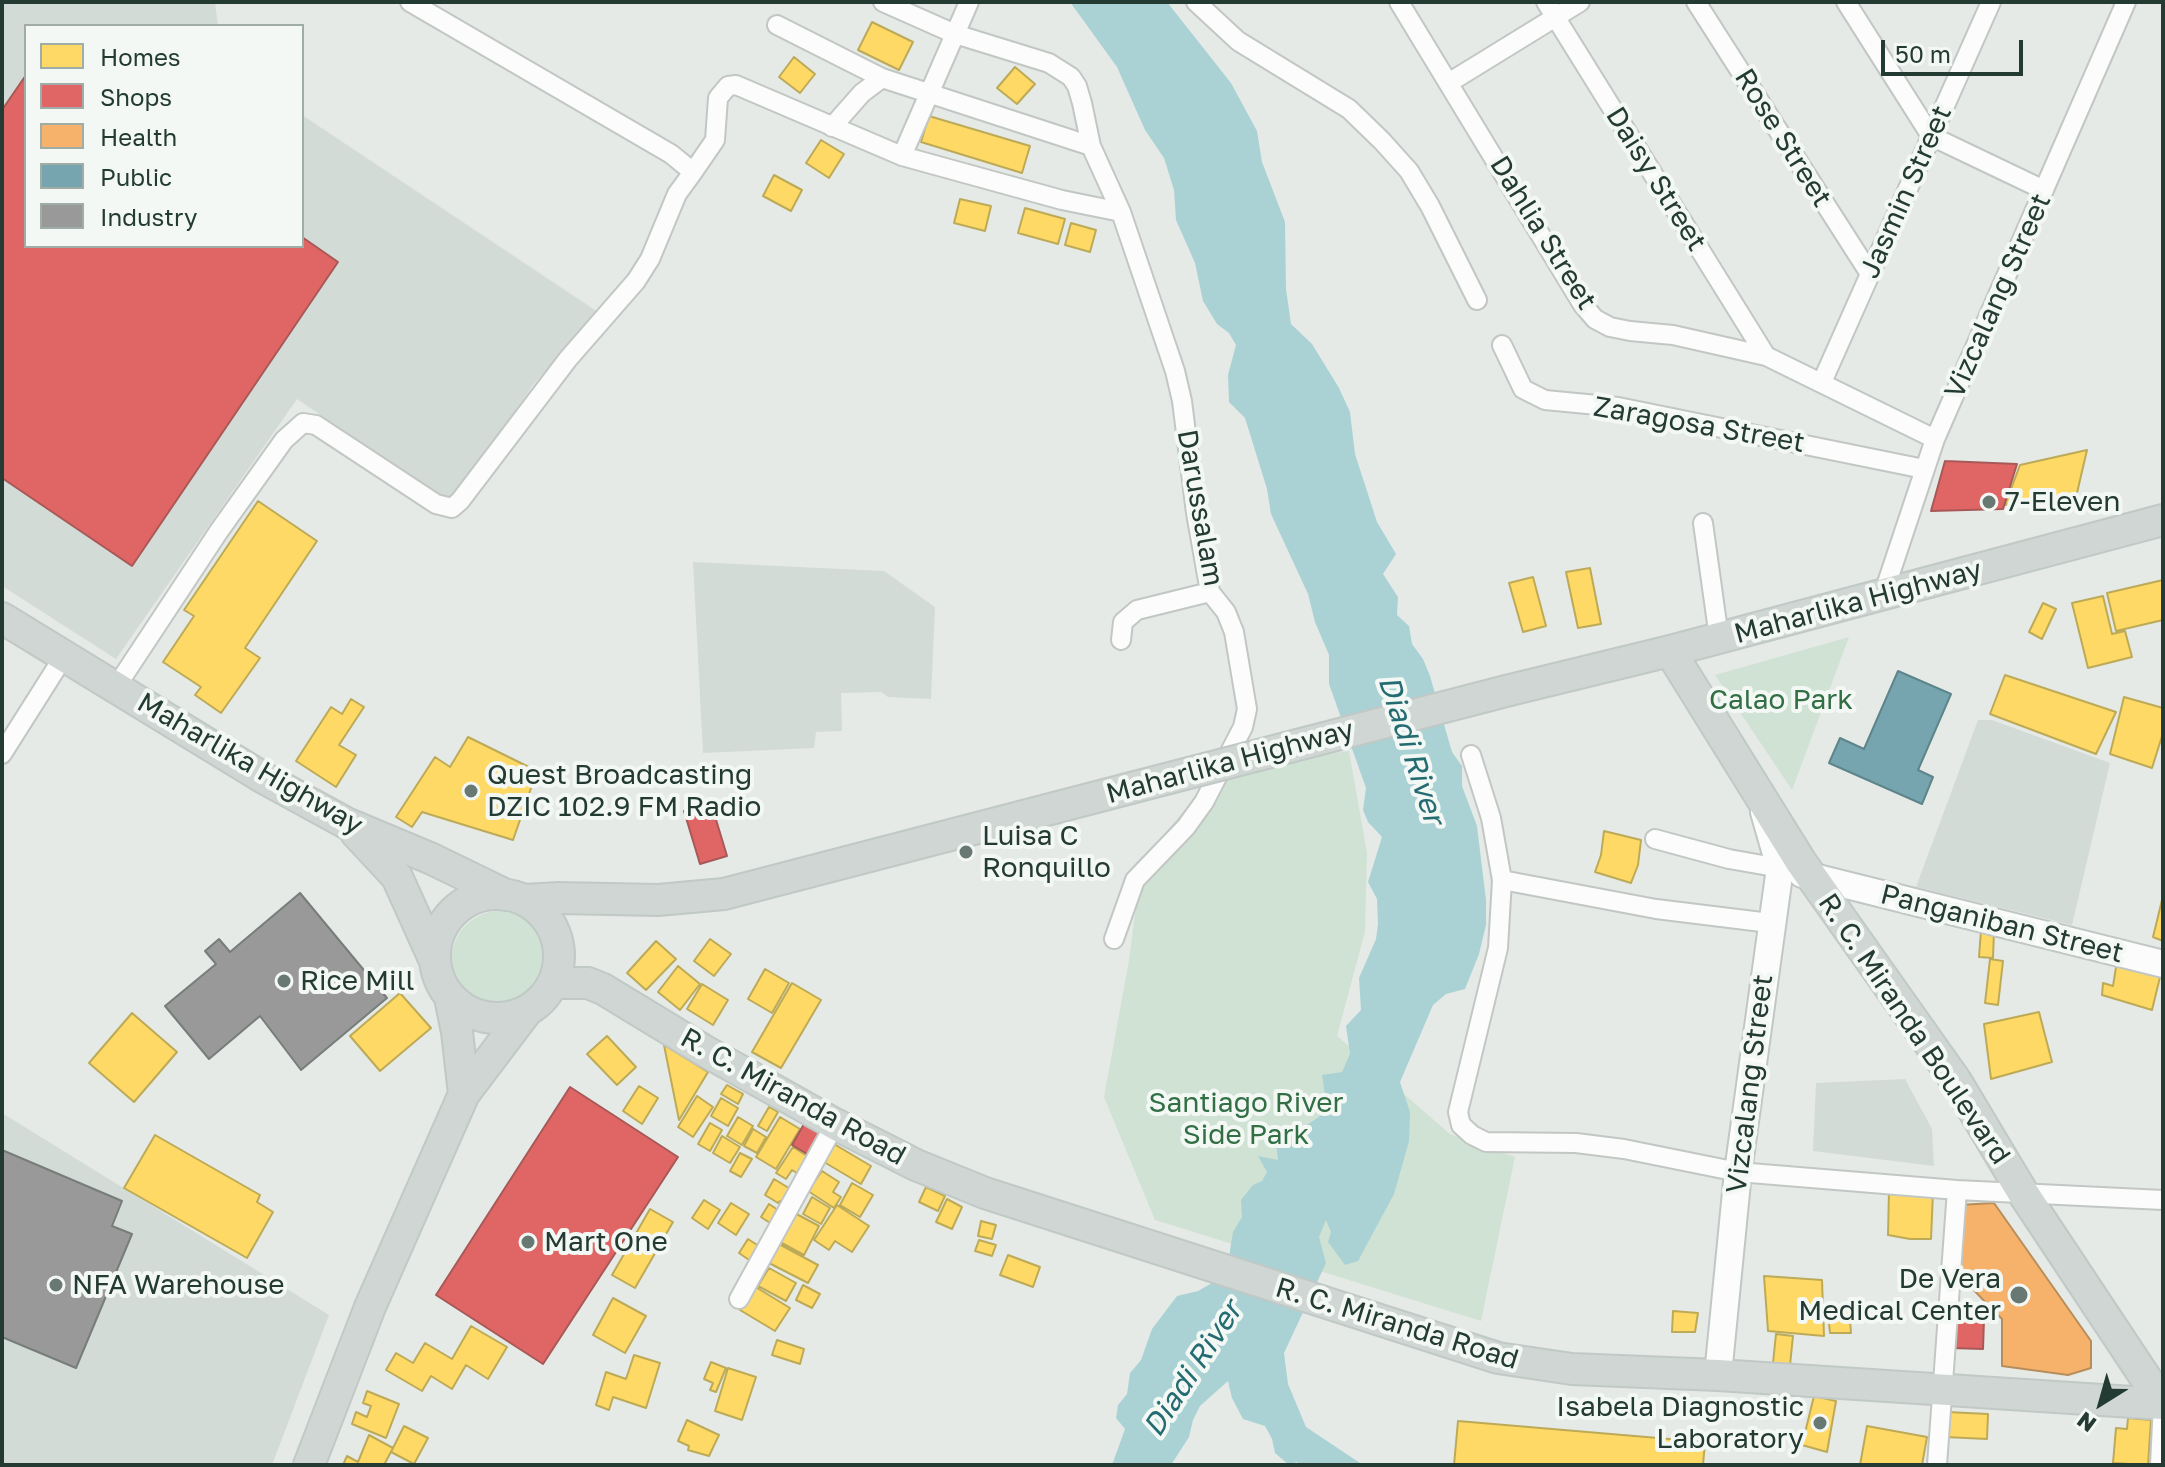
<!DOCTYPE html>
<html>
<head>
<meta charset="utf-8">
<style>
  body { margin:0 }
  #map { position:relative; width:2165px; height:1467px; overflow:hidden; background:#e5eae7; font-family:"Golos Text",sans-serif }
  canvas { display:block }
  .frame { position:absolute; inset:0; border:4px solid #243b33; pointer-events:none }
  .legend { position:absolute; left:24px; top:24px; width:280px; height:224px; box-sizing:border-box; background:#f3f8f5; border:2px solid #a0aca7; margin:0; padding:10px 14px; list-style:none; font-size:24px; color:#243b33 }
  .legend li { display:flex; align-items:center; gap:16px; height:40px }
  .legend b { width:40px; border:2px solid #a0aca7 }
  .north { position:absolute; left:2061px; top:1363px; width:80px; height:80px; -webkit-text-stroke:6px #f3f8f5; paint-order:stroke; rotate:217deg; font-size:22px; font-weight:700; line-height:32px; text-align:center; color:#243b33 }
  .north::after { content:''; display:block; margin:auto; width:28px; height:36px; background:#243b33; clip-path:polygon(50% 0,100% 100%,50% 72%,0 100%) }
  .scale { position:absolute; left:1881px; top:40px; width:142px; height:36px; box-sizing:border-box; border:4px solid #243b33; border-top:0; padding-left:10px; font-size:24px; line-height:28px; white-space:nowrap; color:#243b33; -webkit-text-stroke:6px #f3f8f5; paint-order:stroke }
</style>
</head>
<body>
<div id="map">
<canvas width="2165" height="1467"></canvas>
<div class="frame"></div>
<ul class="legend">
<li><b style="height:22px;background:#ffd966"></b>Homes</li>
<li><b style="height:22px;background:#e06666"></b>Shops</li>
<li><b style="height:22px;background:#f6b26b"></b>Health</li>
<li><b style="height:22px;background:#76a5af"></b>Public</li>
<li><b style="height:22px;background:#999"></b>Industry</li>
</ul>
<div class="north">N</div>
<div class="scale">50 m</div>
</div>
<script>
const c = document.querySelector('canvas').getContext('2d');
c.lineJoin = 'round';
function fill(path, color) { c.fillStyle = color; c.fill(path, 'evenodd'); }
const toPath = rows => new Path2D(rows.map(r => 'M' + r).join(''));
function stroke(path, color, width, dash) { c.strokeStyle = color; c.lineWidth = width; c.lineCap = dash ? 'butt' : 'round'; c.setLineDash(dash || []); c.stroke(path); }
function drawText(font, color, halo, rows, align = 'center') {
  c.font = font + ' "Golos Text",sans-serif'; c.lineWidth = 8; c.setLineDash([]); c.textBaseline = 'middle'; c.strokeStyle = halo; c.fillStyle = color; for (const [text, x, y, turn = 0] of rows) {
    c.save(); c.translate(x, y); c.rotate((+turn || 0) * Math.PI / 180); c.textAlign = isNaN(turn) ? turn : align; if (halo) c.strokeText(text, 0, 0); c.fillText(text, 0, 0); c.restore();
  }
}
const built = toPath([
  [2,2,215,2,218,26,26,26,26,246,302,246,302,115,598,312,533,385,453,504,297,399,116,659,2,586],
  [693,562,884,571,935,607,931,699,888,697,881,692,841,693,842,731,816,732,814,748,703,753],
  [1978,720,1992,720,2110,763,2072,925,1916,887],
  [1905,1079,1932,1129,1934,1166,1813,1151,1816,1083],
  [2,1113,329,1315,272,1465,2,1465]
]);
const green = toPath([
  [1849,637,1792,790,1715,675],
  [1349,751,1367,853,1365,932,1337,1036,1450,1134,1515,1157,1481,1321,1155,1220,1104,1097,1129,960,1141,868,1151,850,1219,769],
  '452 959a48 48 0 1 1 96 0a48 48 0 1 1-96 0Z'
]);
const water = toPath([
  [1070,2,1167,2,1231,83,1257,131,1262,162,1285,222,1286,289,1291,324,1312,344,1339,388,1350,412,1355,454,1377,522,1396,554,1383,574,1398,597,1397,615,1409,626,1412,644,1423,659,1430,676,1452,752,1462,766,1462,786,1477,826,1486,900,1486,925,1479,954,1465,989,1446,994,1433,1005,1400,1082,1410,1112,1409,1141,1394,1194,1358,1261,1345,1265,1328,1242,1331,1232,1326,1220,1319,1237,1326,1263,1284,1353,1288,1384,1306,1427,1363,1465,1299,1465,1297,1462,1289,1465,1275,1453,1272,1439,1265,1426,1243,1419,1232,1398,1228,1381,1200,1406,1193,1420,1189,1437,1171,1465,1112,1465,1125,1429,1116,1418,1118,1405,1127,1394,1130,1373,1141,1360,1152,1329,1177,1296,1198,1291,1226,1275,1233,1232,1242,1217,1241,1200,1253,1185,1262,1181,1267,1172,1258,1156,1278,1160,1276,1142,1287,1131,1305,1126,1319,1117,1326,1102,1322,1075,1342,1072,1350,1054,1346,1026,1361,1010,1359,978,1376,939,1378,924,1377,899,1368,882,1382,837,1368,822,1363,810,1366,788,1329,684,1329,655,1315,622,1308,594,1271,514,1267,489,1245,418,1229,402,1228,375,1236,345,1229,333,1217,324,1203,301,1195,263,1176,220,1174,190,1164,158,1145,130,1117,67]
]);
const homes = toPath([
  [872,22,913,42,899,70,858,50,872,22],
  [794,57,815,74,800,93,779,77,794,57],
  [1015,67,1035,84,1017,104,997,88,1015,67],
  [929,116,1030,146,1022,173,921,142,929,116],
  [821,140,844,154,829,178,806,163,821,140],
  [774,175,802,190,791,211,763,196,774,175],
  [960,199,991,206,985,231,954,223,960,199],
  [1025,208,1065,219,1058,244,1018,233,1025,208],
  [1071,223,1096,230,1090,252,1065,245,1071,223],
  [2087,450,2077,493,2005,505,2020,465,2087,450],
  [258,501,317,541,245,648,260,658,221,713,195,695,201,687,163,662,194,616,184,610,258,501],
  [1590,568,1601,624,1578,628,1566,572,1590,568],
  [1533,577,1546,626,1523,632,1509,583,1533,577],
  [2163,580,2163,620,2116,631,2107,593,2163,580],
  [2103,596,2112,634,2125,631,2132,657,2088,668,2072,603,2103,596],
  [2043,603,2056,609,2042,639,2029,632,2043,603],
  [2005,675,2116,712,2096,754,1990,714,2005,675],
  [2124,697,2163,708,2163,733,2152,768,2110,754,2124,697],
  [351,699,364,707,339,745,356,755,336,787,296,761,331,707,342,714,351,699],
  [468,737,537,771,513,840,422,812,412,827,396,817,435,757,450,767,468,737],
  [1604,831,1641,840,1638,865,1631,883,1595,872,1601,855,1604,831],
  [2163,896,2163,941,2153,937,2163,896],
  [1981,930,1994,931,1993,958,1979,957,1981,930],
  [710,939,731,954,714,976,694,961,710,939],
  [656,941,676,959,646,990,627,973,656,941],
  [1990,959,2003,961,1998,1005,1985,1003,1990,959],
  [2117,961,2161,973,2152,1010,2102,995,2103,983,2113,986,2117,961],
  [678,966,700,984,680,1010,658,992,678,966],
  [765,969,789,983,772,1013,748,999,765,969],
  [792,983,821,1000,781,1068,752,1052,792,983],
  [702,984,728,1000,713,1025,687,1009,702,984],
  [400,993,431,1028,380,1071,350,1036,400,993],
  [2039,1012,2052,1062,1991,1079,1984,1024,2039,1012],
  [132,1013,177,1052,134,1102,89,1063,132,1013],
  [607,1036,636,1067,617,1085,587,1054,607,1036],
  [664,1045,708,1072,679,1120,664,1045],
  [727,1085,743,1094,738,1104,721,1094,727,1085],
  [639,1086,658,1098,642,1124,623,1111,639,1086],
  [697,1096,713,1107,693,1137,678,1127,697,1096],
  [721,1098,738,1108,728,1126,711,1116,721,1098],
  [769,1107,778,1112,767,1131,758,1126,769,1107],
  [738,1117,753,1126,742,1145,727,1136,738,1117],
  [780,1117,800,1129,776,1169,756,1157,780,1117],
  [710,1123,722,1130,710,1151,698,1144,710,1123],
  [753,1129,766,1137,757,1153,744,1146,753,1129],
  [155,1135,260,1195,257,1202,273,1212,247,1258,124,1188,155,1135],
  [722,1136,740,1147,730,1163,713,1153,722,1136],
  [834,1144,871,1166,861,1184,824,1162,834,1144],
  [793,1147,810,1158,800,1175,792,1170,786,1179,776,1173,793,1147],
  [740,1153,752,1159,741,1177,730,1171,740,1153],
  [822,1171,839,1182,833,1192,841,1197,834,1208,808,1191,822,1171],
  [774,1179,792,1190,784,1203,780,1201,778,1203,765,1195,774,1179],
  [852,1183,873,1195,860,1217,840,1205,852,1183],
  [926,1187,945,1196,938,1211,919,1202,926,1187],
  [1889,1190,1933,1193,1931,1239,1910,1239,1888,1235,1889,1190],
  [812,1197,830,1208,821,1224,803,1214,812,1197],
  [947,1199,962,1207,952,1229,936,1222,947,1199],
  [704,1200,720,1210,708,1229,692,1218,704,1200],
  [731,1203,749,1214,736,1235,718,1223,731,1203],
  [769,1204,781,1212,773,1225,761,1217,769,1204],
  [837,1205,869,1226,852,1252,835,1241,829,1250,814,1240,837,1205],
  [650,1209,673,1222,635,1288,612,1275,650,1209],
  [789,1210,819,1226,804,1255,780,1242,786,1231,780,1228,789,1210],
  [981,1221,996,1225,992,1239,978,1236,981,1221],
  [748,1239,762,1248,752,1262,739,1253,748,1239],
  [979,1240,996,1245,992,1256,975,1251,979,1240],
  [779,1244,818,1265,808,1283,769,1263,779,1244],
  [1008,1255,1040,1267,1033,1287,1000,1275,1008,1255],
  [769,1268,796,1283,786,1301,758,1286,769,1268],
  [1764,1276,1822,1280,1824,1336,1768,1331,1764,1276],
  [803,1285,820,1294,812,1308,796,1300,803,1285],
  [754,1286,790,1308,775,1331,740,1310,754,1286],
  [613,1298,646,1316,625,1353,593,1335,613,1298],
  [1827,1304,1849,1307,1851,1333,1830,1333,1827,1304],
  [1673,1311,1698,1313,1695,1332,1672,1332,1673,1311],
  [471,1326,507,1347,488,1379,466,1365,452,1389,431,1376,422,1391,386,1370,396,1353,413,1363,425,1343,452,1359,471,1326],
  [1776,1334,1793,1336,1790,1365,1773,1363,1776,1334],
  [777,1340,804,1349,800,1364,772,1355,777,1340],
  [634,1355,660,1363,646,1408,613,1397,609,1410,596,1405,606,1372,626,1379,634,1355],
  [711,1362,726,1368,716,1392,710,1390,713,1383,704,1379,711,1362],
  [728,1368,756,1377,742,1420,715,1411,728,1368],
  [367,1391,399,1404,386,1438,352,1424,356,1412,367,1417,371,1406,363,1403,367,1391],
  [1814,1396,1836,1401,1827,1452,1802,1445,1814,1396],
  [1947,1412,1988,1414,1987,1439,1945,1437,1947,1412],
  [2128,1418,2151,1420,2148,1465,2113,1463,2116,1428,2127,1429,2128,1418],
  [687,1420,719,1435,709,1456,688,1450,689,1446,678,1441,687,1420],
  [1458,1421,1705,1442,1703,1465,1454,1465,1458,1421],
  [404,1426,428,1438,414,1464,391,1452,404,1426],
  [1867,1426,1927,1437,1922,1465,1860,1465,1867,1426],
  [369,1435,393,1448,384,1465,343,1465,347,1456,358,1462,369,1435]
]);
const shops = toPath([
  [26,75,26,246,302,246,302,237,338,262,132,566,2,478,2,110,26,75],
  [1945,461,2017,464,2003,509,1931,511,1945,461],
  [711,803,727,856,700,864,684,811,711,803],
  [570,1087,678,1157,543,1364,436,1295,570,1087],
  [804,1124,826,1137,814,1158,792,1145,804,1124],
  [1962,1305,1963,1319,1984,1319,1983,1349,1951,1348,1953,1306,1962,1305]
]);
const health = toPath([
  [1994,1203,2091,1341,2091,1368,2068,1375,2002,1366,2002,1319,1955,1271,1959,1205,1994,1203]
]);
const public = toPath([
  [1898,671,1951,694,1918,770,1933,777,1922,804,1829,763,1840,738,1864,749,1898,671]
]);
const industry = toPath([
  [300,893,387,998,301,1070,260,1016,209,1059,165,1006,216,964,205,951,219,939,230,952,300,893],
  [2,1150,122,1201,112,1226,132,1234,76,1368,2,1337,2,1150]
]);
const street = toPath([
  [883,2,955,34,1049,63,1071,77,1077,86,1082,103,1091,146,1121,212,1175,371,1182,401,1196,513,1210,592,1226,612,1234,632,1247,709,1243,727,1204,802,1186,827,1135,880,1114,939],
  [1196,2,1238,41,1349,109,1382,141,1409,171,1430,206,1477,300],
  [1399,2,1583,305,1595,319,1610,327,1630,331,1673,335,1766,356,1935,439],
  [1546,2,1766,356],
  [1696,2,1870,274],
  [1846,2,1931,136,2044,190],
  [777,25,882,78,1091,146],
  [1450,82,1580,2],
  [832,127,862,93,882,78],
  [902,156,969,2],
  [693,172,715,140,718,98,728,86,736,85,902,156,1062,200,1121,212],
  [1502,345,1523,389,1545,400,1618,407,1924,469],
  [1822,382,1991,2],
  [1703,523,1719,638],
  [1883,595,1935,439,2126,2],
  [1121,640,1123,622,1137,610,1210,592],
  [116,687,219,531,284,440,303,423,316,425,436,504,452,508,460,501,568,359,636,281,650,259,677,194,693,172,671,154,410,2],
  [2,754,64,656],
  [1471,755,1491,818,1502,880,1498,948,1458,1112,1461,1125,1472,1135,1486,1142,1576,1143,1624,1149,1738,1172,1957,1190,2163,1200],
  [1655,839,1729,859,1780,868],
  [1502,880,1656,909,1770,923],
  [739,1299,835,1124],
  [1937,1465,1957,1190],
  [2160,1465,2163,1403]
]);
const secondary = toPath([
  [1802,874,2163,964],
  [1718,1375,1738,1172,1780,868,1764,812]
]);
const primary = toPath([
  [2,618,262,777,346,823,432,859,506,895],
  [1670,651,1801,862,1956,1081,2023,1193,2163,1404],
  [1510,690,1670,651,2163,520],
  [356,833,397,877,434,959],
  '435 956a62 62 0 1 1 124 0a62 62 0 1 1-124 0Z',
  [524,900,559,898,658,900,724,894,1131,788],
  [554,983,588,983,603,989,705,1051,835,1124,916,1165,985,1193,1498,1358,1572,1369,1718,1375,2163,1404],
  [450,998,457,1032,464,1094],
  [309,1465,370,1307,464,1094,526,1012]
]);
const primaryBridge = toPath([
  [1131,788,1510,690]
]);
const markers = [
  [1989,502,8,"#687872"],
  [471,791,8,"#687872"],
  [966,852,8,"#687872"],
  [284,981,8,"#687872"],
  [528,1242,8,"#687872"],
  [56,1285,8,"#687872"],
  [2019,1295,10,"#687872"],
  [1820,1423,8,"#687872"]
];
const streetNames = [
  ["Rose Street",1783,138,58],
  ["Daisy Street",1656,179,58],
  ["Jasmin Street",1906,192,-66],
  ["Dahlia Street",1543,233,58],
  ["Vizcalang Street",1998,296,-66],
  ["Zaragosa Street",1699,425,10],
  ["Darussalam",1200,508,80],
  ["Maharlika Highway",1858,602,-15],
  ["Maharlika Highway",1230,762,-15],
  ["Maharlika Highway",250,764,30],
  ["Panganiban Street",2002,924,14],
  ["R. C. Miranda Boulevard",1914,1029,56],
  ["Vizcalang Street",1750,1084,-83],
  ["R. C. Miranda Road",793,1097,29],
  ["R. C. Miranda Road",1397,1324,17]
];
const poiNames = [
  ["7-Eleven",2005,502],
  ["Quest Broadcasting",487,775],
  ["DZIC 102.9 FM Radio",487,807],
  ["Luisa C",982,836],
  ["Ronquillo",982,868],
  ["Rice Mill",300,981],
  ["Mart One",544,1242],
  ["De Vera",2001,1279,"right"],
  ["Medical Center",2001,1311,"right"],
  ["NFA Warehouse",72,1285],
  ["Isabela Diagnostic",1804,1407,"right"],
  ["Laboratory",1804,1439,"right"]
];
const parkNames = [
  ["Calao Park",1781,700],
  ["Santiago River",1246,1103],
  ["Side Park",1246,1135]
];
const waterNames = [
  ["Diadi River",1411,750,72],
  ["Diadi River",1193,1369,-57]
];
fill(built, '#d3dbd7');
fill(green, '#d0e2d4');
fill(water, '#aad2d4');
fill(homes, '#ffd966');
stroke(homes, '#bdaa57', 2);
fill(shops, '#e06666');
stroke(shops, '#a85957', 2);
fill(health, '#f6b26b');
stroke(health, '#b78e5a', 2);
fill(public, '#76a5af');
stroke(public, '#5d858a', 2);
fill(industry, '#999');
stroke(industry, '#767d7a', 2);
stroke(street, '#c2c7c4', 22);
stroke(secondary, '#c0c7c4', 30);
stroke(primary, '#c1c9c6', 34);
stroke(street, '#fbfcfb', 18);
stroke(secondary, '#fbfcfb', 26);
stroke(primary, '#cfd6d3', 30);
stroke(primaryBridge, '#c1c9c6', 34, []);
stroke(primaryBridge, '#cfd6d3', 30);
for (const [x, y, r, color] of markers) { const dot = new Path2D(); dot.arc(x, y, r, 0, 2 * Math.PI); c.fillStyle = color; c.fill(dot); stroke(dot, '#f3f8f5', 3); }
drawText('28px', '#243b33', '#f3f8f5', streetNames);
drawText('28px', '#243b33', '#f3f8f5', poiNames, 'left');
drawText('28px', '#326f45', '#f3f8f5', parkNames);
drawText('italic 30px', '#246b72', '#f3f8f5', waterNames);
</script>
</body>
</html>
